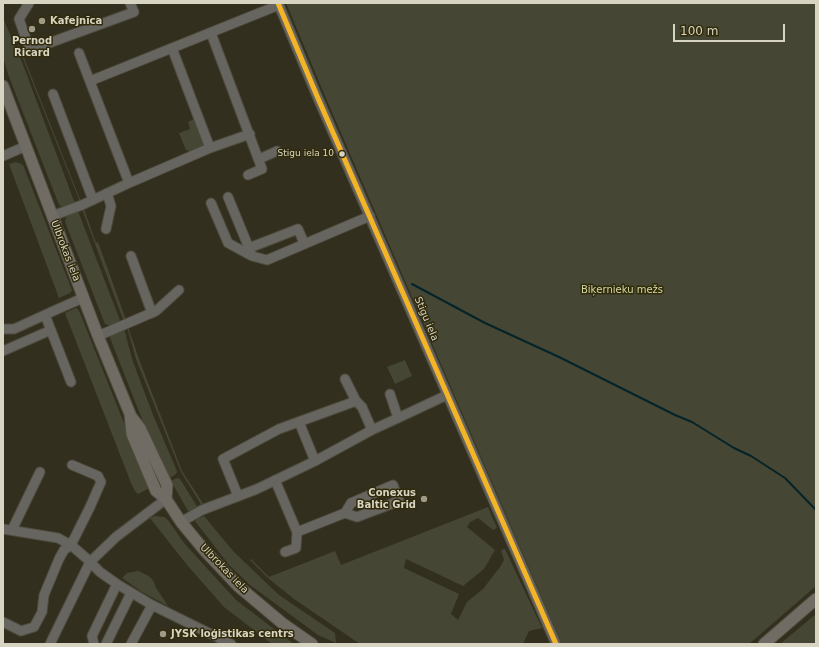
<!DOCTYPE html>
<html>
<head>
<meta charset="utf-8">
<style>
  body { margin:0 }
  #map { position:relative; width:819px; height:647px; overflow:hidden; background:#332f1f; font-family:"DejaVu Sans",sans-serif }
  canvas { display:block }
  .frame { position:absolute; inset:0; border:4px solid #d7d4c2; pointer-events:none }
  .scale { position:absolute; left:673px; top:24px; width:112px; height:18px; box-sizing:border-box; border:2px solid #d7d4c2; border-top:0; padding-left:5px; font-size:12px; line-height:14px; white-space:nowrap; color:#d7d4c2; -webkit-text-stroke:3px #312b0c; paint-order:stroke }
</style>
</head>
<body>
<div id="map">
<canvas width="819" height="647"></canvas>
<div class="frame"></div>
<div class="scale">100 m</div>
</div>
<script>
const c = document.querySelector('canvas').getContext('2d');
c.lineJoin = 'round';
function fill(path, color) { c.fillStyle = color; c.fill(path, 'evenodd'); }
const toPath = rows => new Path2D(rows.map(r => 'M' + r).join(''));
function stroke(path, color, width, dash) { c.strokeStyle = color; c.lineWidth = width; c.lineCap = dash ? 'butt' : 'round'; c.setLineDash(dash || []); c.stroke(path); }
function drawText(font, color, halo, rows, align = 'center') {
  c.font = font + ' "DejaVu Sans",sans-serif'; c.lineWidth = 3; c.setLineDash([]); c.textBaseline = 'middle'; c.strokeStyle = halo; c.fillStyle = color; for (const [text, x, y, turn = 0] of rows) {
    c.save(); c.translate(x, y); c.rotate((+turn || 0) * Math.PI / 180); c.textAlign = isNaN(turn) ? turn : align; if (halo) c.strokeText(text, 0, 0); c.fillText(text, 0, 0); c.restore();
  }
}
const green = toPath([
  [286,3,816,3,816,586,749,644,562,644,325,96],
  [3,18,22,62,74,201,75,204,65,208,59,205,8,74,3,57],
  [19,45,81,202,80,202,18,46],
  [196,118,204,143,203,147,192,152,186,150,179,133,190,129,188,122],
  [16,162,19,163,23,165,72,290,70,293,59,298,9,164],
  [82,209,84,209,96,243,98,242,126,320,124,322],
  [78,211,121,323,111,326,105,324,65,222,66,217,69,214],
  [76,308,78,309,80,313,150,488,138,494,135,491,131,483,65,313],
  [127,327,128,327,140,362,182,471,204,505,202,506,181,472,136,359],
  [124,328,132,359,153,415,177,471,176,474,170,478,151,442,110,338,111,335],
  [405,360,412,376,395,384,387,367],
  [177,478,180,479,198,508,191,512,188,511,171,481],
  [488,507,497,528,493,530,478,518,470,522,467,527,495,550,484,569,463,586,406,559,404,568,459,594,451,614,458,620,467,602,483,589,500,567,504,560,501,551,503,549,505,549,542,628,529,631,523,644,360,644,294,599,268,578,250,560,251,559,269,577,335,551,341,565],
  [155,516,164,517,168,520,184,543,236,600,294,644,272,644,224,607,187,565,150,518],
  [199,516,200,518,204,516,234,552,279,595,335,633,336,643,318,635,250,585,229,565,195,521],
  [138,571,147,575,151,578,155,584,155,586,168,606,142,592,122,578,127,573],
  [816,614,816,644,780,644]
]);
const stream = toPath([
  [412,284,485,323,559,357,675,415,692,422,734,448,751,456,785,478,816,510]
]);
const minor = toPath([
  [29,3,19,19,30,50,134,12,130,3],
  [278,3,317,96,556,644],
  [211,33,262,169,248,175],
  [172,48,210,148],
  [79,53,129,183],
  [90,81,279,5],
  [53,94,93,200],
  [3,156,26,146],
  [259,159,277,151],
  [228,197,251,253],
  [211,203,228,243,252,256,267,260,370,216],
  [52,216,82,205,129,183,210,148,250,134],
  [106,229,111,206,107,193],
  [249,248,298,229,304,243],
  [131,256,152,313],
  [45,315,71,382],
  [3,329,14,329,60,308,83,298],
  [98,336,156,311,179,290],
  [3,351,51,330],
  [345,379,356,401,362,407,372,430],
  [390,394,398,418,447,395],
  [299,422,315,461],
  [275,480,297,532,345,513,351,503,393,485,399,501,357,517,345,513],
  [238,496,223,459,279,429,356,401],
  [181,522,202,510,257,489,315,461,372,430,398,418],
  [3,529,58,538,71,545,86,558,100,572,117,584,152,605,231,644],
  [12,530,40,472],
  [285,552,296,548,297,532],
  [3,622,21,631,34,627,42,612,44,595,59,559,64,550,71,545,90,507,101,482,98,476,72,465],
  [50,644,90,562,116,537,166,499],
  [94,644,92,636,117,584],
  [106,644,131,593],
  [131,644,152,605]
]);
const major = toPath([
  [3,86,98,336,130,414,132,434,156,491,166,499,181,522,205,551,238,586,282,623,312,644],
  [130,415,140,428,167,485,166,499],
  [764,644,816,599]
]);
const bus1 = toPath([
  [278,3,317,96,556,644]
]);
const markers = [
  [42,21,4,"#9e9a89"],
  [32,29,4,"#9e9a89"],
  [342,154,3.5,"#d7d4c2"],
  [424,499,4,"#9e9a89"],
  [163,634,4,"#9e9a89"]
];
const busNames = [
  ["Stigu iela 10",334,154]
];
const poiNames = [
  ["Kafejnīca",50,21],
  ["Pernod",32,41,"center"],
  ["Ricard",32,53,"center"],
  ["Conexus",416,493,"right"],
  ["Baltic Grid",416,505,"right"],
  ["JYSK loģistikas centrs",171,634]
];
const streetNames = [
  ["Ulbrokas iela",65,251,69],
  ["Stigu iela",426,319,67],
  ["Ulbrokas iela",224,569,46]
];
const parkNames = [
  ["Biķernieku mežs",622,290]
];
fill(green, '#454633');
stroke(stream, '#052429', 2);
stroke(minor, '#4f4c3e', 11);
stroke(major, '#4f4c3e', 13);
stroke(minor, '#67655f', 9);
stroke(major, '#706c64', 11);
stroke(bus1, '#f4b427', 5);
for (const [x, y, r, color] of markers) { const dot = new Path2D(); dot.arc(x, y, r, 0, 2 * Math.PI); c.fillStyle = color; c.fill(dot); stroke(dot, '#312b0c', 1.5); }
drawText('9px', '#d7d4c2', '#312b0c', busNames, 'right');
drawText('bold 10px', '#d7d4c2', '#312b0c', poiNames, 'left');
drawText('10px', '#d7d4c2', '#312b0c', streetNames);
drawText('10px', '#d5daa3', '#312b0c', parkNames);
</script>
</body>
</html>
